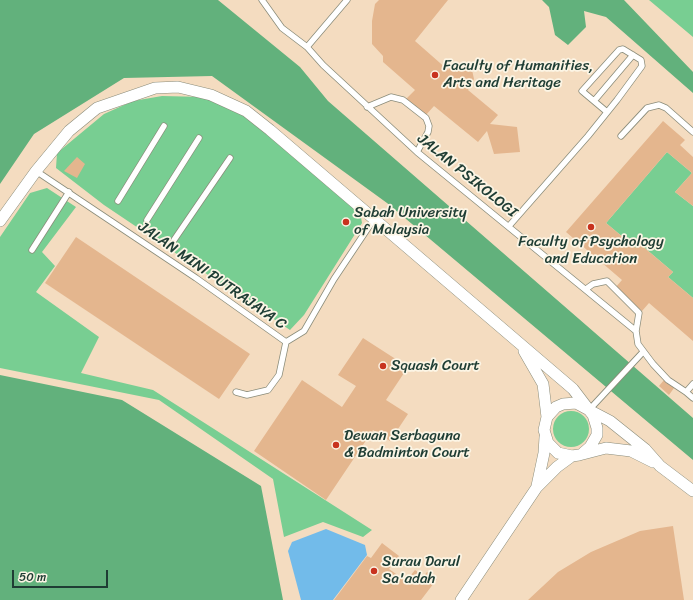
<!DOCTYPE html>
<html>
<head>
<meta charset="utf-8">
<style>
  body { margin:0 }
  #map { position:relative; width:693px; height:600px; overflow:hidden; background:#f4dcc0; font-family:Sriracha,sans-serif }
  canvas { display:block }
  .scale { position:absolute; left:12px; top:570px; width:96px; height:18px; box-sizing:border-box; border:2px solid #1f3d34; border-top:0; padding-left:5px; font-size:12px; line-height:14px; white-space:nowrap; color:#1f3d34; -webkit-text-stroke:3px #fcf5e5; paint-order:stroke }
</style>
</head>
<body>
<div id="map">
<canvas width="693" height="600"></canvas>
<div class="scale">50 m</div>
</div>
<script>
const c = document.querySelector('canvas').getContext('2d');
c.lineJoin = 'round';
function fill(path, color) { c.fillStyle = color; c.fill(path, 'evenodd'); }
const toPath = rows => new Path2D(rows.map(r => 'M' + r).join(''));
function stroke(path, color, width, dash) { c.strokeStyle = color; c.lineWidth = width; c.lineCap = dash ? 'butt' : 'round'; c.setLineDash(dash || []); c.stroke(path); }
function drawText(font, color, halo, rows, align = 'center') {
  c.font = font + ' Sriracha,sans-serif'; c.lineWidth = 3.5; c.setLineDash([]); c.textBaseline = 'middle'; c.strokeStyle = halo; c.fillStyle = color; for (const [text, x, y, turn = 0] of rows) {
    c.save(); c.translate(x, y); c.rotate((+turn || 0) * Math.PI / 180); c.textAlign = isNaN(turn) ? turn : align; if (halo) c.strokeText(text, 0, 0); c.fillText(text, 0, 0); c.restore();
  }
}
const green = toPath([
  [649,0,693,0,693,37],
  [162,96,205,97,244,115,360,212,362,223,304,315,290,330,104,205,56,168,57,153,104,114,133,101],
  [667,152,692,173,675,192,693,206,693,298,668,277,673,272,640,244,636,248,606,223],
  [47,188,76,207,42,252,55,266,36,292,99,337,81,373,153,390,372,530,363,537,323,522,284,537,273,479,159,400,0,368,0,237,30,193],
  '553 429a18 18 0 1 1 36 0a18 18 0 1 1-36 0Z'
]);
const forest = toPath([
  [0,0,218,0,300,67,328,101,693,418,693,460,387,203,212,76,124,78,34,134,0,184],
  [542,0,624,0,693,72,693,93,606,17,584,11,586,27,568,45,555,35,549,7],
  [0,375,122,400,261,486,283,600,0,600]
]);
const water = toPath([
  [326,529,365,545,367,555,333,600,301,600,288,551,292,542]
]);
const building = toPath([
  [379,0,448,0,415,41,448,70,453,65,467,65,472,70,474,79,468,90,498,115,490,124,517,127,520,152,494,154,487,131,478,142,434,106,425,116,406,99,415,90,383,62,383,56,372,44,372,21,375,4],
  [663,121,685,140,680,145,693,157,693,206,675,192,692,173,667,152,606,223,636,248,640,244,673,272,668,277,693,298,693,341,649,303,642,311,615,288,622,280,566,232],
  [77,157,85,164,77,178,64,171],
  [76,237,250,354,219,399,45,283],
  [363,338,408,367,386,400,408,414,390,441,373,430,326,500,254,451,302,380,342,407,356,386,338,375],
  [664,380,674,388,669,395,659,386],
  [673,526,684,600,528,600,558,572,591,552,640,531],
  [382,543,399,556,389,569,406,581,415,570,424,576,427,572,437,579,421,600,334,600,367,556,371,558]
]);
const lane = toPath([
  [262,0,282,28,307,47,323,65,417,152,636,331,638,344,653,364,668,380,686,392,693,398],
  [307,47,347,0],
  [594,101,633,55],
  [367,107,391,97,403,100,426,118,429,126,428,132,417,152],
  [621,136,647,108,659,105,666,108,693,132],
  [36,171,196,278,286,342,304,331,334,279,374,219],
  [118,201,164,126],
  [147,220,199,138],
  [509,226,588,136,617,100,642,66,641,60,623,49,619,50,582,91,607,112],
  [174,240,230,158],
  [32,250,69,192],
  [586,289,593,284,607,281,639,313,636,331],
  [236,392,247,395,268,390,279,375,286,342],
  [686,392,693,384],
  [589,410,643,352]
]);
const street = toPath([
  [0,221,36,171,69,131,97,108,155,88,178,87,211,95,246,111,270,130,573,389,589,410,610,421,645,449,660,466,693,491],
  [524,351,543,384,547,417],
  [583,453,590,447,597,435,597,428,593,415,589,410,576,403,563,404,556,407,547,417,544,430,548,443,558,453,572,456,579,455,606,448,631,451,653,462],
  [537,486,544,453,545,437],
  [461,600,537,487,557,467,572,456]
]);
const markers = [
  [435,75,4,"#c8321e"],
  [346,222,4,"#c8321e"],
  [591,227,4,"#c8321e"],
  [383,366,4,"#c8321e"],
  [336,445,4,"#c8321e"],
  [374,571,4,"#c8321e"]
];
const poiNames = [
  ["Faculty of Humanities,",443,66],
  ["Arts and Heritage",443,83],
  ["Sabah University",354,213],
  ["of Malaysia",354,230],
  ["Faculty of Psychology",591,242,"center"],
  ["and Education",591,259,"center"],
  ["Squash Court",391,366],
  ["Dewan Serbaguna",344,436],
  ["& Badminton Court",344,453],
  ["Surau Darul",382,562],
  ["Sa'adah",382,579]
];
const streetNames = [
  ["JALAN PSIKOLOGI",467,176,39],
  ["JALAN MINI PUTRAJAYA C",212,276,35]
];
fill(green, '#78ce92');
fill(forest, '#62b17c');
fill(water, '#72bbea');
fill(building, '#e4b68e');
stroke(lane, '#8a8c7a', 7);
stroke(street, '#8a8c7a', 12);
stroke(lane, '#fff', 5.5);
stroke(street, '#fff', 11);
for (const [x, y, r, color] of markers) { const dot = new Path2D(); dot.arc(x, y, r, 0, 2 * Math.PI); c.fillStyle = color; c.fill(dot); stroke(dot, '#fcf5e5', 1.5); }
drawText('15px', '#1f3d34', '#fcf5e5', poiNames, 'left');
drawText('15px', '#1f3d34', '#fcf5e5', streetNames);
</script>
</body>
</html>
